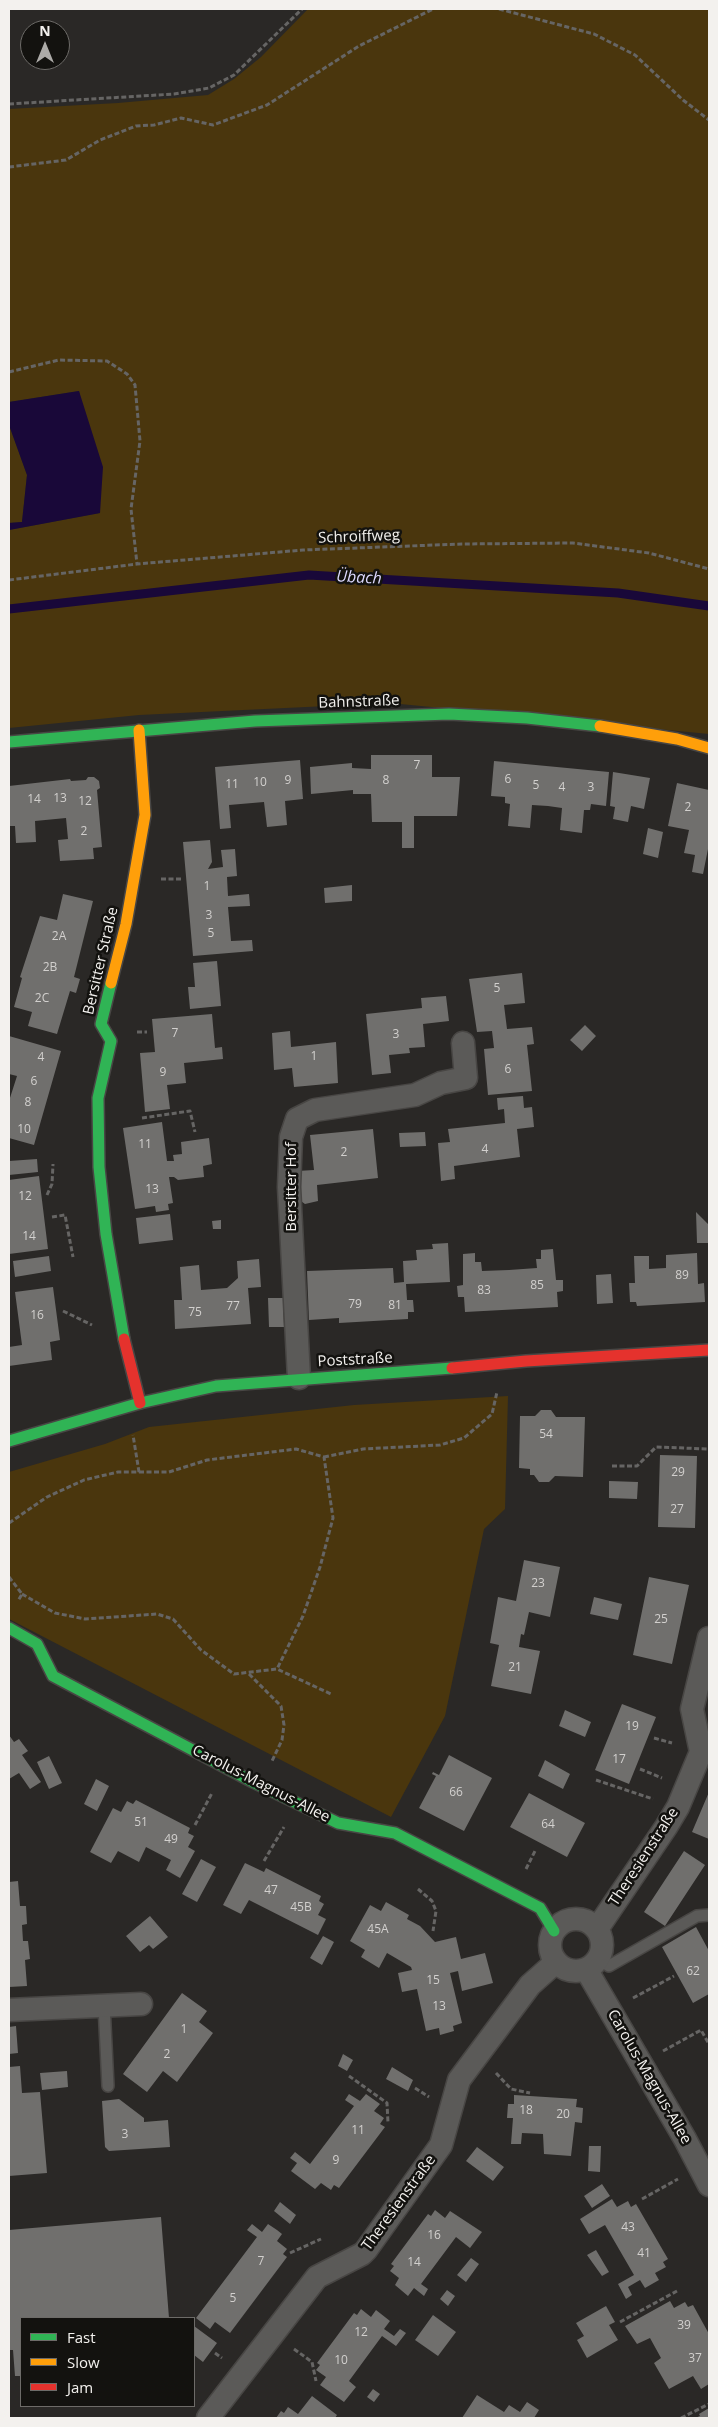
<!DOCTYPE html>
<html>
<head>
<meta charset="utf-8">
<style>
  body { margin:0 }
  #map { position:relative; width:718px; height:2427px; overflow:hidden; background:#2a2826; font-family:"Open Sans",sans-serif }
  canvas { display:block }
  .frame { position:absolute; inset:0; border:10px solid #f3f1ee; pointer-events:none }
  .legend { position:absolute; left:20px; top:2317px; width:175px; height:90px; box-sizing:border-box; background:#13120f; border:1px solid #6d6b68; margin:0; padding:6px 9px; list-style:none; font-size:15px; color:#f3f1ee }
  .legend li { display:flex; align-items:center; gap:10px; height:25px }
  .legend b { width:25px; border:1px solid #6d6b68 }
  .north { position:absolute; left:20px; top:20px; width:50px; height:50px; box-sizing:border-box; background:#13120f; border:1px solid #6d6b68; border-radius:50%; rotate:0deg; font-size:14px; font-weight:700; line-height:20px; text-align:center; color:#f3f1ee }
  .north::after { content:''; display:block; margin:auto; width:18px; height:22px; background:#adaba8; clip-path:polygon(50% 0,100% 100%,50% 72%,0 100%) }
</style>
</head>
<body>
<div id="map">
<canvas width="718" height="2427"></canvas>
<div class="frame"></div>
<ul class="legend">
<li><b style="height:6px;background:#30b455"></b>Fast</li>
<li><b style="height:6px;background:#ff9f0a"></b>Slow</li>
<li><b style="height:6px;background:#e5322d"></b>Jam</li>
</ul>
<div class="north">N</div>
</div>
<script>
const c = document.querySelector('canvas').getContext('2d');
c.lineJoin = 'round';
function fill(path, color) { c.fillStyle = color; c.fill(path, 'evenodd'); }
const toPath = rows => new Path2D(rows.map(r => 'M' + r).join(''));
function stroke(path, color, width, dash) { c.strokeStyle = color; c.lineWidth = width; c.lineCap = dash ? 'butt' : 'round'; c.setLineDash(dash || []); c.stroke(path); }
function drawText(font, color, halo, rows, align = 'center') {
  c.font = font + ' "Open Sans",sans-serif'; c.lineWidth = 5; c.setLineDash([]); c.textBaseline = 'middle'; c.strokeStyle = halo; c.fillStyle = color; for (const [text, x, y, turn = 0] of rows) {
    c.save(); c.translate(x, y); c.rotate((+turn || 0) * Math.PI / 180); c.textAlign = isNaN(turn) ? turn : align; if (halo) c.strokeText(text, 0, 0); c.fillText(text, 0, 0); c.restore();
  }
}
const green = toPath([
  [308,9,709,9,709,734,390,703,139,715,9,728,9,530,100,513,79,391,9,402,9,109,118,103,208,95,234,79,261,57],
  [9,425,27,475,22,522,9,523],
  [508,1396,505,1509,484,1529,445,1716,391,1817,9,1619,9,1472,105,1444,149,1427,354,1405]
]);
const water = toPath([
  [79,391,103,467,100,513,9,530,9,523,22,522,27,475,9,425,9,402]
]);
const stream = toPath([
  [9,609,309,575,618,593,709,606]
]);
const building = toPath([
  [371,755,432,755,432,777,460,777,457,816,414,816,414,848,402,848,402,822,372,822,371,794,353,794,353,790,311,794,310,767,352,763,352,768,371,769],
  [300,760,303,799,285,801,287,825,267,827,264,802,229,805,231,828,220,829,215,767],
  [494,761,609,772,606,806,591,804,590,810,584,810,582,833,560,830,562,808,548,806,532,805,530,828,508,826,510,804,505,803,505,797,491,796],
  [613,772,650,778,644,809,631,806,628,822,613,819,615,807,610,806],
  [88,777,94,777,99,781,100,788,97,790,102,847,93,848,94,859,60,861,58,840,68,839,66,818,35,821,36,842,16,843,15,826,10,826,9,786,70,779,71,781,86,780],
  [677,783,709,790,709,844,703,874,692,872,695,855,684,853,689,830,668,826],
  [648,828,663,832,658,858,643,854],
  [210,840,212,862,208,869,223,867,221,850,235,849,237,876,227,877,228,896,249,894,250,906,228,907,231,941,252,940,253,951,193,956,183,842],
  [352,885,352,901,325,903,324,888],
  [63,894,93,901,74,977,80,979,76,993,70,991,57,1034,28,1026,32,1012,14,1007,22,978,20,977,40,916,57,920],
  [217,961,221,1006,190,1009,188,987,195,987,193,963],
  [522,973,525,1003,504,1005,507,1029,532,1027,534,1044,527,1045,532,1091,488,1095,484,1049,494,1048,492,1031,477,1032,469,979],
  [446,996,449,1021,423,1024,425,1047,409,1048,410,1053,389,1055,391,1073,372,1075,366,1014,422,1008,421,998],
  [212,1014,215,1048,222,1047,223,1059,184,1063,186,1083,167,1085,170,1109,145,1112,140,1053,155,1052,152,1019],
  [585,1025,596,1036,582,1051,570,1040],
  [290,1031,291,1047,336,1042,338,1083,294,1087,292,1068,274,1070,272,1033],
  [9,1036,61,1051,34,1145,9,1138,9,1101,17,1076,9,1074],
  [523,1096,524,1108,532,1107,534,1127,517,1129,520,1157,454,1166,455,1179,441,1181,438,1143,450,1142,448,1129,505,1123,504,1109,498,1110,497,1098],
  [162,1122,167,1161,174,1161,173,1155,182,1154,181,1142,209,1138,212,1164,203,1166,204,1177,178,1180,174,1177,169,1177,173,1203,168,1204,169,1210,156,1212,155,1206,135,1209,123,1128],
  [373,1129,378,1178,317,1185,318,1201,305,1204,298,1199,297,1171,314,1170,310,1135],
  [425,1132,426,1146,400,1147,399,1133],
  [37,1159,38,1172,9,1175,9,1161],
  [39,1176,48,1249,9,1254,9,1180],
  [696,1212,709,1225,709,1243,697,1243],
  [170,1214,173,1240,139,1244,136,1218],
  [221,1220,221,1229,213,1229,212,1221],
  [448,1243,450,1282,406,1284,407,1300,413,1300,414,1312,408,1312,408,1319,339,1323,339,1318,309,1320,307,1271,393,1268,394,1283,404,1282,403,1261,417,1260,416,1250,433,1249,432,1244],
  [553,1249,556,1280,563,1280,563,1291,557,1292,558,1307,465,1312,464,1297,458,1297,457,1286,463,1285,463,1254,475,1253,475,1262,481,1262,482,1271,509,1270,537,1268,536,1259,541,1259,541,1250],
  [697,1253,698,1284,704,1283,705,1302,637,1306,636,1302,630,1302,629,1283,635,1283,634,1256,649,1256,649,1269,666,1268,666,1255],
  [49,1256,51,1271,15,1277,13,1261],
  [259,1259,261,1287,248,1288,251,1324,175,1329,174,1300,182,1300,180,1267,199,1265,201,1290,227,1288,238,1278,237,1261],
  [611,1274,613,1303,597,1304,596,1275],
  [53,1287,60,1340,50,1342,52,1360,9,1366,9,1347,22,1345,15,1292],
  [268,1298,283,1298,284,1327,269,1327],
  [541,1410,551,1410,556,1417,585,1417,583,1477,555,1476,549,1482,539,1482,534,1475,530,1475,530,1469,519,1468,520,1416,535,1416],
  [660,1455,697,1456,695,1528,658,1527],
  [609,1481,638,1482,637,1499,609,1498],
  [524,1560,560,1567,550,1617,529,1612,524,1635,521,1634,519,1647,540,1651,531,1694,491,1686,499,1645,490,1643,498,1597,516,1601],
  [649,1577,689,1585,672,1664,633,1655],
  [594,1597,622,1604,618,1620,590,1614],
  [622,1704,656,1717,629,1784,595,1770],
  [565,1710,591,1722,585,1737,559,1726],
  [9,1735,14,1742,19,1739,28,1751,22,1755,41,1782,30,1789,19,1773,9,1779],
  [449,1755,492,1778,464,1831,419,1808,436,1776,432,1774,433,1772,439,1775],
  [49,1756,62,1783,49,1789,37,1762],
  [545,1760,570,1774,563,1789,538,1776],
  [96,1779,109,1786,97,1811,84,1804],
  [709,1792,709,1839,692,1832],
  [529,1793,585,1823,567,1857,510,1827],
  [136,1800,190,1828,188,1833,194,1836,188,1847,195,1851,180,1878,166,1870,171,1860,146,1847,139,1862,118,1851,111,1863,90,1852,113,1808,121,1812,127,1801,133,1804],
  [684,1851,705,1865,665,1926,644,1912],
  [201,1859,216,1867,197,1902,182,1894],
  [245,1863,264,1872,266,1868,321,1896,319,1901,324,1904,318,1915,326,1919,318,1935,249,1900,241,1914,223,1905],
  [18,1881,20,1906,26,1906,27,1924,22,1925,23,1941,28,1941,30,1959,25,1960,27,1986,9,1987,9,1882],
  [386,1902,409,1915,407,1919,420,1926,435,1942,456,1937,461,1959,485,1953,493,1983,462,1991,458,1971,450,1973,462,2023,453,2026,454,2031,440,2035,439,2028,426,2031,417,1989,402,1992,398,1973,412,1970,411,1967,387,1953,379,1968,361,1957,365,1950,350,1941,370,1905,381,1911],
  [150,1916,168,1937,153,1949,149,1945,140,1952,126,1936],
  [696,1927,709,1951,709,1994,693,2003,662,1947],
  [323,1936,334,1942,322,1965,310,1958],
  [182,1993,207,2011,199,2022,213,2033,177,2082,163,2071,147,2092,123,2074],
  [16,2026,18,2053,9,2054,9,2027],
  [343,2054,353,2060,347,2071,338,2066],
  [20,2066,22,2093,40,2092,47,2173,9,2176,9,2067],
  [392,2067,413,2080,408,2091,386,2079],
  [67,2071,68,2087,42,2090,40,2073],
  [349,2094,360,2101,366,2094,380,2104,374,2111,384,2118,380,2124,385,2127,339,2188,334,2185,331,2190,321,2183,315,2189,291,2171,297,2163,290,2158,295,2152,310,2164,354,2106,345,2100],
  [514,2095,577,2099,576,2107,583,2108,582,2123,575,2122,571,2156,544,2154,543,2134,522,2133,521,2144,511,2144,513,2118,507,2118,508,2104,514,2104],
  [119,2099,144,2118,144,2122,168,2120,170,2147,109,2151,105,2147,102,2101],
  [589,2146,601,2146,600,2172,588,2171],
  [477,2147,504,2167,493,2181,466,2161],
  [602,2184,610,2196,592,2208,584,2196],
  [612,2199,617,2207,628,2201,631,2207,636,2204,668,2259,663,2262,666,2267,655,2273,659,2280,645,2288,640,2280,628,2287,632,2295,626,2299,618,2284,634,2275,605,2225,589,2234,580,2219],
  [280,2202,296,2215,290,2224,274,2211],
  [435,2210,445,2218,450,2211,482,2232,470,2248,456,2237,421,2284,428,2289,424,2296,414,2288,408,2296,395,2285,399,2278,390,2271,394,2266,391,2264,428,2214,431,2216],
  [161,2217,169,2318,21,2318,21,2376,15,2376,13,2350,9,2350,9,2230],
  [252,2224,262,2232,268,2224,277,2230,282,2234,277,2241,287,2249,283,2254,287,2257,230,2333,215,2322,210,2329,196,2318,257,2237,247,2230],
  [596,2250,609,2272,602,2276,587,2255],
  [471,2258,479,2264,466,2282,457,2275],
  [447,2290,455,2296,448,2306,440,2299],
  [670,2301,674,2308,685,2302,688,2307,693,2305,709,2334,709,2384,701,2389,693,2376,669,2389,654,2363,661,2358,650,2338,637,2344,625,2326],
  [606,2306,615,2322,609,2325,618,2340,587,2358,577,2340,584,2336,576,2323],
  [361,2309,371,2317,376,2310,390,2321,384,2329,394,2336,400,2329,406,2333,396,2346,382,2336,349,2381,356,2387,344,2402,320,2385,326,2377,316,2370,320,2365,317,2363,354,2313,357,2315],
  [433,2315,456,2332,438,2356,415,2340],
  [194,2326,217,2343,203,2362,194,2355],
  [373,2389,380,2394,374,2402,367,2397],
  [477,2395,504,2412,509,2405,520,2412,527,2402,539,2410,534,2418,462,2418],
  [312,2396,337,2415,335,2418,276,2418,281,2411,284,2413,288,2407,298,2414],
  [709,2408,709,2418,695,2418,700,2416,699,2414]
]);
const path = toPath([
  [499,9,594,34,635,55,683,100,709,120],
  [9,104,174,94,209,88,234,75,302,9],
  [9,167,66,160,100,140,136,126,154,125,181,118,213,125,267,105,359,46,433,9],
  [9,372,59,360,107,361,127,374,135,385,140,441,131,509,137,564],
  [9,580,137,564,303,550,462,544,573,543,649,553,709,569],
  [161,879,181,879],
  [137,1032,147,1032],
  [142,1118,190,1111,195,1132],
  [47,1195,52,1184,53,1164],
  [52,1217,65,1215,73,1257],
  [63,1311,92,1325],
  [324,1457,363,1449,440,1445,464,1438,492,1414,497,1392],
  [612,1466,637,1466,656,1447,709,1449],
  [139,1472,169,1472,207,1460,296,1449,324,1457,333,1518,320,1567,303,1616,277,1669],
  [9,1523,47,1497,84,1480,118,1472,139,1472,133,1435],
  [9,1577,22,1594,18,1601],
  [22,1594,55,1613,85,1619,157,1614,173,1619,201,1650,234,1674,277,1669,331,1694],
  [249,1674,281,1706,284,1725,282,1740,272,1761],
  [654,1738,672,1743],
  [640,1769,662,1778],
  [596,1780,653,1799],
  [195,1825,212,1793],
  [264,1861,284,1827],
  [526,1869,536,1849],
  [418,1889,432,1901,436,1911,433,1931],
  [633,1998,674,1976],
  [663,2051,701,2030,709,2044],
  [496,2073,511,2089,530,2093],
  [349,2076,387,2103,388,2123],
  [415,2088,429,2097],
  [642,2199,678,2179],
  [290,2253,321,2239],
  [620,2322,677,2291],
  [294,2349,312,2362,316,2381],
  [215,2353,222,2358],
  [681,2418,709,2404]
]);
const lane = toPath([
  [599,1959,609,1966,697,1916,709,1915],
  [104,2005,108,2086]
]);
const street = toPath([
  [299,1378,289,1187,291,1137,297,1119,315,1110,415,1095,441,1083,466,1078,463,1043],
  '550 1945a26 26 0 1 1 52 0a26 26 0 1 1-52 0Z',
  [597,1929,666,1827,678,1807,698,1759,701,1752,692,1709,709,1638],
  [586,1969,685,2139,709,2185],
  [9,2010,141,2004],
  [208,2418,317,2277,362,2254,366,2250,441,2145,459,2080,530,1985,556,1962]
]);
const fast = toPath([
  [9,742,255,721,449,714,527,718,600,726],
  [111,983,101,1024,111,1041,98,1098,99,1167,106,1234,124,1339],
  [9,1441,140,1403,216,1386,452,1368],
  [9,1628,37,1644,53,1676,253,1782,338,1823,395,1833,540,1908,554,1931]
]);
const slow = toPath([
  [600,726,677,739,709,748],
  [111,983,126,924,145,815,139,730]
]);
const jam = toPath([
  [124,1339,140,1403],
  [452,1368,526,1361,709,1350]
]);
const numberNames = [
  ["7",417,766],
  ["6",508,780],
  ["9",288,781],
  ["8",386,781],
  ["10",260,783],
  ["11",232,785],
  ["5",536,786],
  ["4",562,788],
  ["3",591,788],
  ["13",60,799],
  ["14",34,800],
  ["12",85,802],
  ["2",688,808],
  ["2",84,832],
  ["1",207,887],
  ["3",209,916],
  ["5",211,934],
  ["2A",59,937],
  ["2B",50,968],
  ["5",497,989],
  ["2C",42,999],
  ["7",175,1034],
  ["3",396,1035],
  ["1",314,1057],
  ["4",41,1058],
  ["6",508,1070],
  ["9",163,1073],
  ["6",34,1082],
  ["8",28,1103],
  ["10",24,1130],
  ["11",145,1145],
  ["4",485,1150],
  ["2",344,1153],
  ["13",152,1190],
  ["12",25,1197],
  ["14",29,1237],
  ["89",682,1276],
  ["85",537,1286],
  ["83",484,1291],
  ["79",355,1305],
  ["81",395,1306],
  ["77",233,1307],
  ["75",195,1313],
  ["16",37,1316],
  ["54",546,1435],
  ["29",678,1473],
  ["27",677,1510],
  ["23",538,1584],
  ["25",661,1620],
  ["21",515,1668],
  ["19",632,1727],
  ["17",619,1760],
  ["66",456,1793],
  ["51",141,1823],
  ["64",548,1825],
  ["49",171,1840],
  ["47",271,1891],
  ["45B",301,1908],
  ["45A",378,1930],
  ["62",693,1972],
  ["15",433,1981],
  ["13",439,2007],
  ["1",184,2030],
  ["2",167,2055],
  ["18",526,2111],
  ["20",563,2115],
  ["11",358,2131],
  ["3",125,2135],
  ["9",336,2161],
  ["43",628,2228],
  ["16",434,2236],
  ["41",644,2254],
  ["7",261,2262],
  ["14",414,2263],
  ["5",233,2299],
  ["39",684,2326],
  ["12",361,2333],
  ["37",695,2359],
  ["10",341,2361]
];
const streetNames = [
  ["Schroiffweg",359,537,-2],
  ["Bahnstraße",359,702,-2],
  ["Bersitter Straße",101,961,-77],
  ["Bersitter Hof",292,1187,-90],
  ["Poststraße",355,1360,-3],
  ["Carolus-Magnus-Allee",261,1784,27],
  ["Theresienstraße",644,1857,-57],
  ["Carolus-Magnus-Allee",649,2077,60],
  ["Theresienstraße",399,2203,-54]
];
const waterNames = [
  ["Übach",359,578,3]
];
fill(green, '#4a360d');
fill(water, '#190839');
stroke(stream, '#190839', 9);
fill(building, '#706f6d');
stroke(lane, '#484644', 14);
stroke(street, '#484644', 25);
stroke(fast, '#484644', 14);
stroke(slow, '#484644', 14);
stroke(jam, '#484644', 14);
stroke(path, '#666564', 3, [5, 2.5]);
stroke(lane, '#5b5a58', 11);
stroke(street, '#5b5a58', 22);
stroke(fast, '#30b455', 11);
stroke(slow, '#ff9f0a', 11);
stroke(jam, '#e5322d', 11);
drawText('12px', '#d2d0ce', null, numberNames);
drawText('15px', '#f3f1ee', '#13120f', streetNames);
drawText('italic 16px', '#ddd9fe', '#13120f', waterNames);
</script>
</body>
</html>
